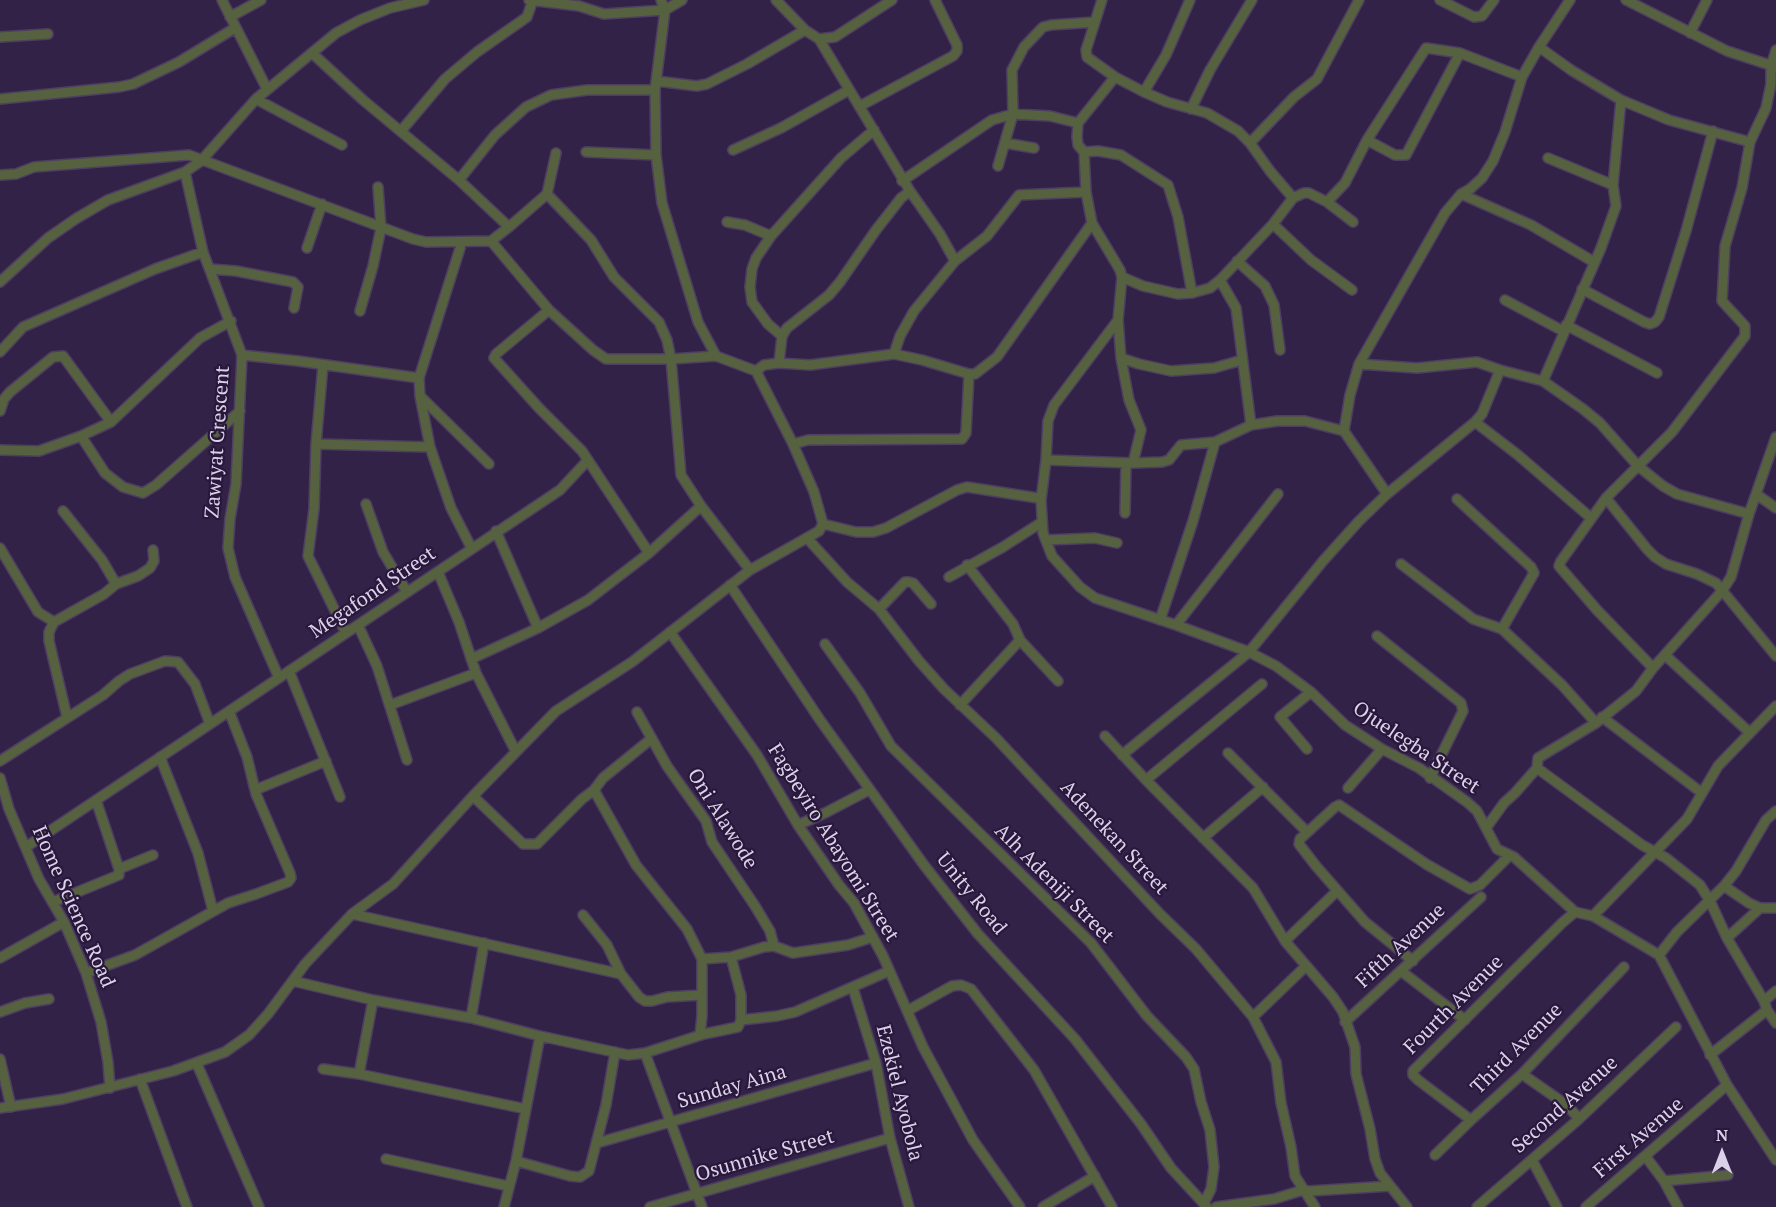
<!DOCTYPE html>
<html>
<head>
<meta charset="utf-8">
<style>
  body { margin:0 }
  #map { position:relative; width:1776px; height:1207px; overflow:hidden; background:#332247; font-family:"PT Serif",serif }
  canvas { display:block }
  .north { position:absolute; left:1692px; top:1123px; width:60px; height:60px; -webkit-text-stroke:4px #29183c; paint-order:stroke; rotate:0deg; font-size:16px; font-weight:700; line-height:24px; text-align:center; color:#dbd1e9 }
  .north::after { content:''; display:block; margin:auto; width:21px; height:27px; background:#dbd1e9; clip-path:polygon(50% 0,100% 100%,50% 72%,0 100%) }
</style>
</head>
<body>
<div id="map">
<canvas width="1776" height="1207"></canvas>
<div class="north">N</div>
</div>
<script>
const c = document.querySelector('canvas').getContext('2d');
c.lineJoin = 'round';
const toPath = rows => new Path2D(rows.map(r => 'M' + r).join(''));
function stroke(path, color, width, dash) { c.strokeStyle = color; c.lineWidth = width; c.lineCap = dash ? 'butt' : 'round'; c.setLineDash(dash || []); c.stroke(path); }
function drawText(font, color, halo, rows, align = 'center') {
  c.font = font + ' "PT Serif",serif'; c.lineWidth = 4.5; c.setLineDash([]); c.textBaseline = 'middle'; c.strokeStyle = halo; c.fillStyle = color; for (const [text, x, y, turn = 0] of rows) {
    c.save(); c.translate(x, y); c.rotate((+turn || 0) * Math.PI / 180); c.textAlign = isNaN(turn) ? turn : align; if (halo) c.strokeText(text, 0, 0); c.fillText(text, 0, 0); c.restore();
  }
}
const minor = toPath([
  [222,0,267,89],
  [529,0,579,6,604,14,665,10,682,0],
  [776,0,805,30,819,39,910,191,901,198,876,230,840,282,829,295,787,328,782,336,779,363],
  [1102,0,1086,50,1087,57,1115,77,1144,92,1167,102,1207,113,1238,131,1250,143,1270,171,1293,198],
  [1440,0,1474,17,1482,16,1494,0],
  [1626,0,1727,51,1776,67],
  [230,17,261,0],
  [1690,33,1707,0],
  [0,37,48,34],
  [819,39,835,37,892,0],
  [1539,47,1571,70,1621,100,1669,120,1750,142],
  [312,53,363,100,459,180,509,227],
  [1460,53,1406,155,1395,155,1367,140,1426,48,1460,53,1522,77],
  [1115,77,1078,123,1077,137,1078,145,1084,152,1086,192,1092,223,1120,270,1122,277,1118,320,1121,358,1129,400,1141,430,1133,463],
  [656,81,697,86,707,84,747,64,805,30],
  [1144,92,1166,55,1190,0],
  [0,99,119,87,133,84,179,62,235,28],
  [256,99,342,145],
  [860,106,953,56,957,51,957,45,935,0],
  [1191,109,1210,70,1252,0],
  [401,131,445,79,477,52,527,17,533,0],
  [1005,143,1034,148],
  [1250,143,1294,97,1317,79,1359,0],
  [733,150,781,128,849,90],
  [586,152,656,155],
  [1084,152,1098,151,1121,155,1168,185,1178,217,1192,293],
  [1548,158,1613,185],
  [998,166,1013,114,1012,70,1024,47,1043,27,1051,25,1095,22],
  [185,172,203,252,242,355,236,484,230,519,228,548,235,577,279,678],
  [0,175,16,174,34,167,189,155,413,239,426,242,491,241,549,310,593,350,606,359,671,359,716,356],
  [459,180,495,135,526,107,551,95,587,90,655,90],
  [902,181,992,120,1013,114,1050,116,1078,123],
  [910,191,940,234,955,261],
  [547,194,591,240,614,277,659,322,667,340,671,359,681,475,701,506,750,570],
  [1461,194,1531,225,1594,262],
  [1327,202,1345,183,1367,140],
  [727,222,745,225,771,236],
  [1273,224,1311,260,1352,290],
  [491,241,509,227,547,194,556,153],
  [462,242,419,378,420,396,430,447,451,508,472,549],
  [307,248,322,204],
  [1237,261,1265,286,1274,305,1280,350],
  [210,269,236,271,293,282,298,287,294,308],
  [1122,277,1143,286,1178,294,1192,293,1210,288,1220,280,1273,224,1293,198,1304,193,1309,193,1327,202,1353,222],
  [1220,280,1236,308,1251,425],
  [0,282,48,238,77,218,108,200,185,172,201,161,256,99,336,33,360,20,390,8,424,0],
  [1582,289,1644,322,1650,324,1655,322,1659,317,1686,231,1713,131],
  [1505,300,1563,331],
  [549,310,496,354,494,358,539,408,582,451,649,553],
  [360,311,373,266,381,228,378,187],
  [1566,325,1657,373],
  [782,336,768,324,752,302,750,287,752,269,756,258,771,236,841,158,874,130],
  [0,352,23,327,155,269,203,252],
  [894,354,900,336,914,311,955,261,987,236,1019,195,1086,192],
  [242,355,298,361,419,378],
  [1121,358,1139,364,1171,371,1214,368,1242,360],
  [1359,364,1417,368,1477,362,1500,370,1543,381,1583,409,1600,423,1638,466,1663,486,1677,494,1749,514],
  [323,365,316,444,314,509,308,556,346,633],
  [756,371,764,365,779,363,810,365,894,354,922,360,969,374,975,374,997,357,1092,223],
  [1543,381,1601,248,1616,206,1613,185,1621,100],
  [420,396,489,464],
  [0,411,4,399,10,392,53,357,63,356,111,422],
  [1475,422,1518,455,1591,518],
  [81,436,105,473,123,487,143,493,156,485,240,411],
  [316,444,430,447],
  [793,444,808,440,962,439,966,433,969,374],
  [0,450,39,451,81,436,111,422,200,338,231,321],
  [1046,460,1133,463,1162,462,1169,460,1181,445,1215,442,1251,425,1277,421,1305,421,1344,431],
  [1387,494,1344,431,1350,395,1359,364,1445,213,1461,194,1470,189,1482,178,1493,161,1505,132,1522,77,1539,47,1570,0],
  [1756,494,1776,508],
  [1606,498,1647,549,1655,557,1666,564,1697,574,1716,583,1776,656],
  [1457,499,1531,567,1534,573,1502,629],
  [1041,500,1046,460,1048,421,1054,405,1118,320],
  [366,504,383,552,407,592],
  [63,511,102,560,116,584],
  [1125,513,1126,463],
  [823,524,856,532,873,532,886,528,957,490,967,487,1038,498,1041,500,1043,533,1052,556,1080,587,1095,598,1176,625,1249,652,1276,666,1311,692,1345,725,1382,749,1419,768,1467,802,1477,811,1497,849,1514,857,1575,912,1593,916,1659,955,1727,1085,1776,1160],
  [496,531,538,628],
  [807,538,847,582,879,609,919,661,944,689,996,738,1160,914,1196,949,1253,1017,1276,1062,1281,1103,1291,1147,1295,1176,1315,1207],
  [1046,540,1095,538,1117,543],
  [0,548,38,612,54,622],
  [1401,564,1473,619,1502,629,1562,685,1596,723],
  [967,565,1013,624,1020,640,1058,681],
  [438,572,459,622,476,673,516,752],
  [949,577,1003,547,1042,522],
  [730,585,820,720,924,865,978,934,1075,1039,1141,1124,1171,1168,1207,1207],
  [879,609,905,582,909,582,913,583,931,604],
  [1160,620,1193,521,1215,442],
  [358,625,377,666,407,760],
  [1176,625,1278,494],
  [670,632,757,755,798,825,839,885,854,903,883,956,923,1047,973,1140,1020,1207],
  [1377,636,1461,703,1463,711,1430,778],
  [825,644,860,693,891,746,1091,943,1147,1016,1186,1057,1194,1069,1201,1102,1210,1130,1214,1167,1211,1189,1204,1203],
  [1665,655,1749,732],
  [471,659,538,628,588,600,649,553,701,506],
  [1653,668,1597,610,1559,566,1561,561,1606,498,1672,432,1745,336,1745,326,1722,301,1725,246,1742,188,1750,142,1766,108,1771,84,1771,66,1776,50],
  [289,671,340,797],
  [1262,684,1146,780,1253,888,1285,941,1333,997,1343,1012,1355,1047,1356,1074,1370,1129,1375,1159,1380,1173,1407,1207],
  [390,705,476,673],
  [960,705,1020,640],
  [637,712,667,766,706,821,712,842,755,906,770,931,774,946],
  [67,717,49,641,49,632,54,622,104,594,116,584,138,576,150,568,154,561,153,550],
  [1602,717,1702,793],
  [1105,736,1146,780],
  [1307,749,1280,717,1311,692],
  [1228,753,1307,832],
  [1122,755,1249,652,1323,561,1359,521,1387,494,1475,422,1482,414,1500,370],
  [160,757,198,853,213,911],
  [0,761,103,695,119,681,130,674,165,661,178,662,195,684,210,724],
  [1537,768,1642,845,1666,858,1700,885,1710,901,1727,938,1764,1001,1767,1010,1776,1023],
  [0,778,9,809,39,879,64,922,86,973,101,1022,108,1062,110,1088],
  [1348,788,1382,749],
  [255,790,326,761],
  [594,790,636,865,687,929,702,959,702,1016,700,1035],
  [473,796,523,844,537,844,582,799,594,790,603,778,651,739],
  [798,825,825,813,869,790],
  [1486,828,1504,803,1515,793,1537,768,1538,758,1596,723,1636,691,1653,668,1722,591,1731,577,1749,514,1776,437],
  [1203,838,1263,787],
  [26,847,560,490,588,460],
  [119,869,153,855],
  [1724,886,1749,903,1760,908,1776,908],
  [53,902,119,875,119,869,96,800],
  [352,914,621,974],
  [583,915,607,945,621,974,639,997,645,1001,652,1001,667,997,701,995],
  [1593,916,1687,819,1718,766,1776,706],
  [1727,938,1760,908],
  [1285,941,1337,891],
  [1659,955,1677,932,1724,886,1736,871,1766,820,1776,811],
  [0,958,64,922],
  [702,959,731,957,764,947,774,946,793,953,848,945,873,937],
  [1413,961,1365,922,1316,866,1299,844,1300,839,1335,807,1339,805,1426,864,1470,889,1480,885,1509,856],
  [1401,971,1465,1020],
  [86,973,135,955,228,903,256,894,288,882,291,878,290,873,256,794,247,757,229,711],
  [293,981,373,1000,471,1018,540,1036,628,1055,645,1053,704,1034,738,1027,741,1020,741,995,731,957],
  [853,988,876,1063,890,1138,909,1207],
  [1764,1001,1776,991],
  [907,1011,952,986,961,985,971,989,1034,1070,1112,1207],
  [0,1012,25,1003,49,999],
  [1253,1017,1306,966],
  [471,1018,484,943],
  [741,1020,777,1016,795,1012,889,971],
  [1345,1022,1481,897],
  [645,1053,702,1207],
  [1710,1055,1767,1010],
  [0,1059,11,1107],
  [197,1064,259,1207],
  [323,1069,359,1074,526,1109],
  [359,1074,373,1000],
  [1522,1074,1568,1106,1579,1119],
  [140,1079,187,1207],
  [0,1108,63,1099,173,1071,225,1052,249,1035,268,1014,305,964,352,914,393,884,473,796,556,711,632,662,750,570,819,531,823,524,814,492,793,444,756,371,716,356,698,322,662,203,656,155,655,90,665,10,661,0],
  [1471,1120,1418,1080,1413,1075,1413,1071,1562,923,1575,912],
  [597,1143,876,1063],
  [1435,1155,1471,1120,1522,1074,1624,967],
  [1646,1157,1664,1181,1678,1207],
  [386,1159,508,1186],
  [1532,1160,1557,1207],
  [516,1161,570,1176,580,1177,589,1171,606,1105,615,1052],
  [1664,1181,1728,1175],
  [504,1207,516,1161,540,1036],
  [650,1207,890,1138],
  [1043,1207,1095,1176],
  [1216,1207,1274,1199,1303,1190,1310,1191,1390,1186],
  [1477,1207,1579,1119,1676,1027],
  [1586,1207,1727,1085]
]);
const streetNames = [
  ["Zawiyat Crescent",218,442,-86],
  ["Megafond Street",373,593,-34],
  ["Ojuelegba Street",1416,748,34],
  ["Oni Alawode",722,819,58],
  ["Adenekan Street",1114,838,47],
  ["Fagbeyiro Abayomi Street",833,843,58],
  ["Alh Adeniji Street",1054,884,45],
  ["Unity Road",971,894,51],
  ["Home Science Road",73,907,66],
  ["Fifth Avenue",1401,946,-43],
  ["Fourth Avenue",1454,1005,-45],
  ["Third Avenue",1517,1049,-45],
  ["Sunday Aina",732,1087,-16],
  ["Ezekiel Ayobola",899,1093,76],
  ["Second Avenue",1565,1105,-42],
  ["First Avenue",1639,1138,-41],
  ["Osunnike Street",765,1156,-16]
];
stroke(minor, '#4e3e61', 12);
stroke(minor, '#55613f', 9);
drawText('20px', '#dbd1e9', '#29183c', streetNames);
</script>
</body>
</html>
